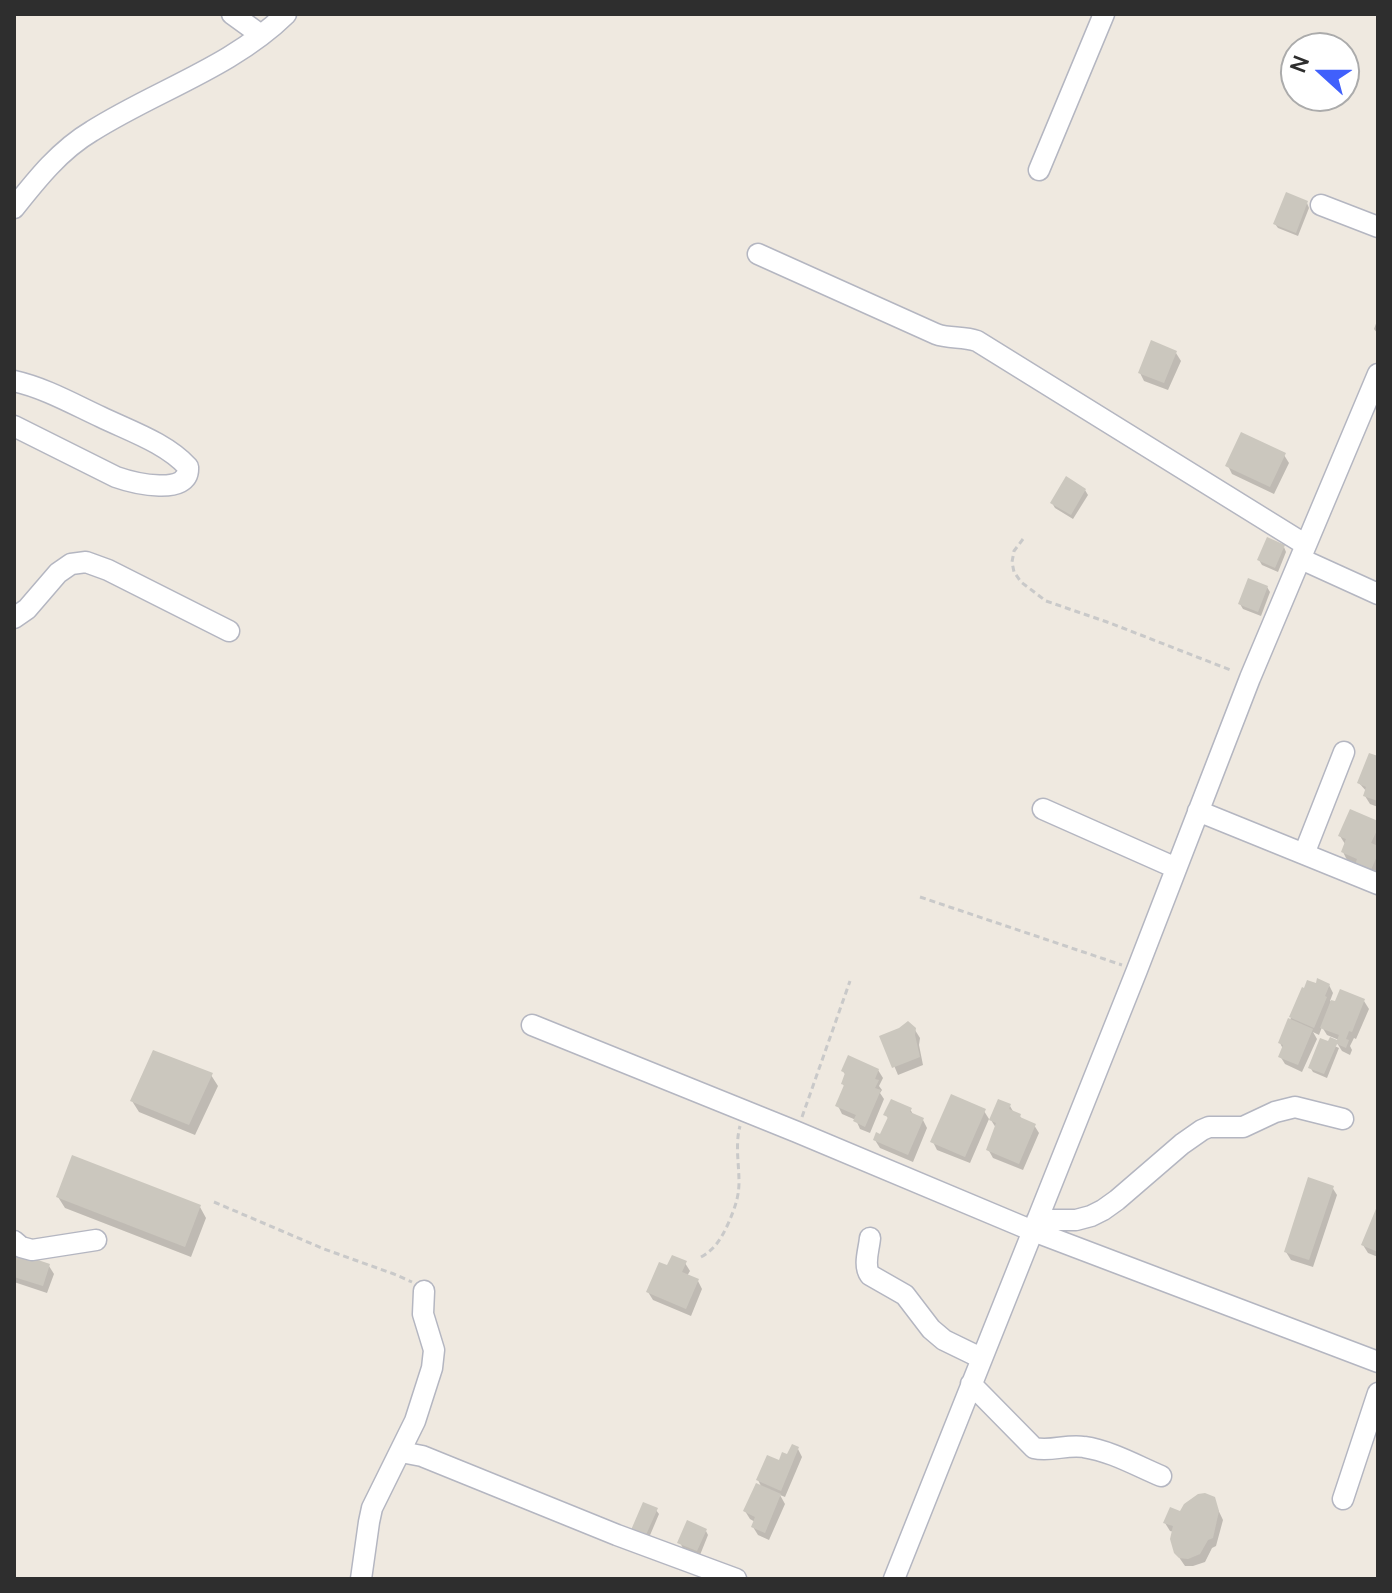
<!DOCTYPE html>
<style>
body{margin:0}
#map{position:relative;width:1392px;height:1593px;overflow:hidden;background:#efe9e0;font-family:Manrope,sans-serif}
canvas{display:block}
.frame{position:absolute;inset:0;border:16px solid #2e2e2e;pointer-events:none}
.north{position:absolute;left:1280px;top:32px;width:80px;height:80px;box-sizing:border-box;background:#fff;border:2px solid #ababab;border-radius:50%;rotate:291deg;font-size:22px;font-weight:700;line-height:32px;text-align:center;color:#2e2e2e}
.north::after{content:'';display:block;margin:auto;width:28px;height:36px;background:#4060fc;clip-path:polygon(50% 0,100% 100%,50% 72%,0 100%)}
</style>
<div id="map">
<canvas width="1392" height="1593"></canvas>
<div class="frame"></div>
<div class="north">N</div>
</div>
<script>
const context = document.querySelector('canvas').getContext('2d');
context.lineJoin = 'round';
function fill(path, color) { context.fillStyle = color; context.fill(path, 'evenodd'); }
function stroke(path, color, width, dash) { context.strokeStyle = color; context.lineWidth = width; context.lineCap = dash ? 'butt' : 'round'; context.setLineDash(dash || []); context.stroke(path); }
fill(new Path2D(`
 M1307,203L1309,208L1298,236L1278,228L1275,224Z
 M1378,318V334L1374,329Z
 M1176,353L1181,361L1168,390L1144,381L1140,373Z
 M1284,455L1289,463L1274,494L1232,474L1228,466Z
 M1085,490L1088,495L1073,519L1055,508L1052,503Z
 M1284,547L1286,552L1278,572L1262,565L1259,560Z
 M1267,587L1270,592L1261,616L1243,609L1240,604Z
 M1378,759V807L1370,804L1365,796L1367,792L1359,783Z
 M1378,823V871L1375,879L1356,864L1347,860L1343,852L1345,844L1340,836Z
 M1329,985L1333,993L1330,1001L1336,1004L1364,1001L1369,1009L1356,1039L1354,1038L1350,1046L1352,1050L1350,1055L1342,1051L1337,1043L1339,1040L1327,1035L1322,1027L1319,1035L1313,1032L1317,1039L1302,1072L1285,1064L1280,1056L1283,1049L1280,1043L1303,990Z
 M915,1030L920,1038L919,1045L923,1065L898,1075L882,1037Z
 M1321,1040L1339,1048L1327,1078L1313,1072L1310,1067Z
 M878,1070L883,1078L879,1086L882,1090L880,1093L884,1099L870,1133L860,1129L856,1120L842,1114L838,1106L845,1088L843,1084L846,1076L843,1071Z
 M211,1075L218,1086L195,1135L139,1112L132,1101Z
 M1010,1106L1014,1113L1020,1116L1022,1120L1034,1125L1039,1133L1023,1170L993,1158L988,1149L996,1128L991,1120Z
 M910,1109L914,1116L923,1120L927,1128L913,1162L880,1148L875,1140L881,1137L889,1120L886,1115Z
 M984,1111L989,1119L970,1163L937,1150L933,1142Z
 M1332,1187L1337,1195L1313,1267L1291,1260L1286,1252Z
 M58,1197L200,1207L206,1218L191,1257L65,1208Z
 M1378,1210V1257L1368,1253L1363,1245Z
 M14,1254L49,1266L54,1274L47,1293L14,1282Z
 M685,1263L690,1271L687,1276L698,1281L702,1289L691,1316L653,1300L648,1292L668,1268Z
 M798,1449L802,1457L785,1497L780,1495L785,1504L769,1540L758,1535L753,1527L755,1522L750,1519L745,1511L762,1488L758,1480Z
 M1213,1499L1223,1520L1216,1546L1212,1548L1205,1562L1193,1566H1185L1176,1553L1174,1532L1170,1531L1165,1523L1181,1513Z
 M656,1510L659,1514L648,1540L636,1535Z
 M706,1531L708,1535L700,1555L683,1548L680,1543Z`), '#0003');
fill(new Path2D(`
 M1286,192L1308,201L1296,233L1273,224Z
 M1151,340L1177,351L1164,383L1138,373Z
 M1241,432L1286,453L1270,487L1225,466Z
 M1066,476L1086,489L1071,515L1050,503Z
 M1267,537L1285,545L1275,568L1257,560Z
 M1248,578L1268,586L1258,612L1238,604Z
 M1369,753L1378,756V801L1363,796L1366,787L1357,783Z
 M1350,809L1378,821V828L1371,843L1378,846V854L1370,872L1355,865L1357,859L1341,852L1346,839L1338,836Z
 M1317,978L1330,984L1325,996L1327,997L1314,1028L1289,1017L1302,987L1304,988L1307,980L1316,983Z
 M1340,989L1365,999L1352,1032L1349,1031L1346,1039L1349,1040L1346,1048L1337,1044L1324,1074L1308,1068L1320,1038L1328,1041L1330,1037L1337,1040L1339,1035L1320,1028L1331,1000L1335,1001Z
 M1288,1018L1313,1029L1298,1065L1278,1057L1283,1045L1278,1043Z
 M908,1021L916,1028L915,1035L920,1057L892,1068L879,1036L899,1028Z
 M153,1050L213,1073L189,1125L130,1101Z
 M848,1055L879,1069L875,1079L879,1080L875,1088L881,1090L865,1127L853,1121L856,1115L835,1106L844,1085L841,1084L845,1073L841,1071Z
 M951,1094L986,1109L965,1157L930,1142Z
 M891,1099L912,1108L910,1112L924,1118L908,1155L873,1140L876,1132L880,1134L888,1117L883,1115Z
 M998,1099L1011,1104L1009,1109L1021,1114L1020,1117L1036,1124L1019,1164L986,1150L996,1123L989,1120Z
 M72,1155L201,1205L185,1247L56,1197Z
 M1308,1177L1334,1186L1309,1260L1284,1252Z
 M1378,1204V1252L1361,1245Z
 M14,1252L50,1264L43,1286L14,1277Z
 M672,1255L687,1261L682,1272L699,1279L686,1309L646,1292L659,1262L667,1265Z
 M792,1444L799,1447L781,1491L756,1480L767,1455L779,1460L782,1452L787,1454Z
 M756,1483L781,1494L765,1533L751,1527L755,1517L743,1511Z
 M1205,1493L1215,1497L1219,1511L1213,1538L1208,1540L1200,1554L1188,1559L1179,1558L1174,1553L1170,1539L1173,1526L1163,1523L1170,1507L1180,1511L1184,1504L1198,1494Z
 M643,1502L658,1508L645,1537L631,1530Z
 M687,1520L707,1529L697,1551L677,1543Z`), '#cbc7be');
const minor = new Path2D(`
 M232,14L261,35
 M1039,170L1104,14
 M1321,205L1378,227
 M14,208C37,179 60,150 92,131C155,91 232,67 286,14
 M758,254L936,334C949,339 963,336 977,341L1306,545
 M14,381C45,388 73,404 101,417C130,431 166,443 188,467C190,497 133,483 116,477L14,426
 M1301,559L1378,594
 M14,618L27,609L58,573L71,564L86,562L108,570L229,631
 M1043,809L1176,868
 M1198,811L1378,884
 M1304,854L1344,752
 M532,1025L797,1132L1033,1231L1378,1362
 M1037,1220H1076L1091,1216L1103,1210L1117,1200L1182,1144L1202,1130L1209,1127H1243L1275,1112L1295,1107L1343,1119
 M870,1238C869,1250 863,1265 870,1275L905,1295L931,1329L944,1340L981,1358
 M14,1241L21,1247L32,1250L96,1240
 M971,1384L1034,1448C1051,1452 1067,1444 1084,1447C1111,1451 1137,1466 1161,1476
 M401,1452L422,1456L617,1535L736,1579
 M1343,1499L1378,1393
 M361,1579L369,1522L372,1508L415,1421L432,1368L434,1350L423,1314L424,1291
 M894,1579L1137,970L1250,678L1378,374`);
stroke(minor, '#b4b6c1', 23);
stroke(new Path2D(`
 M1023,539L1014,551L1012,562L1014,572L1021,582L1046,601L1110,623L1233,671
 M920,897L1122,965
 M802,1117L850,981
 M214,1202L324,1249L394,1274L412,1282
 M701,1257C715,1249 721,1239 728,1224C734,1210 739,1198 739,1182C739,1163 735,1145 740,1126`), '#c9c9c9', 3, [6, 4]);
stroke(minor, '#fff', 20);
</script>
